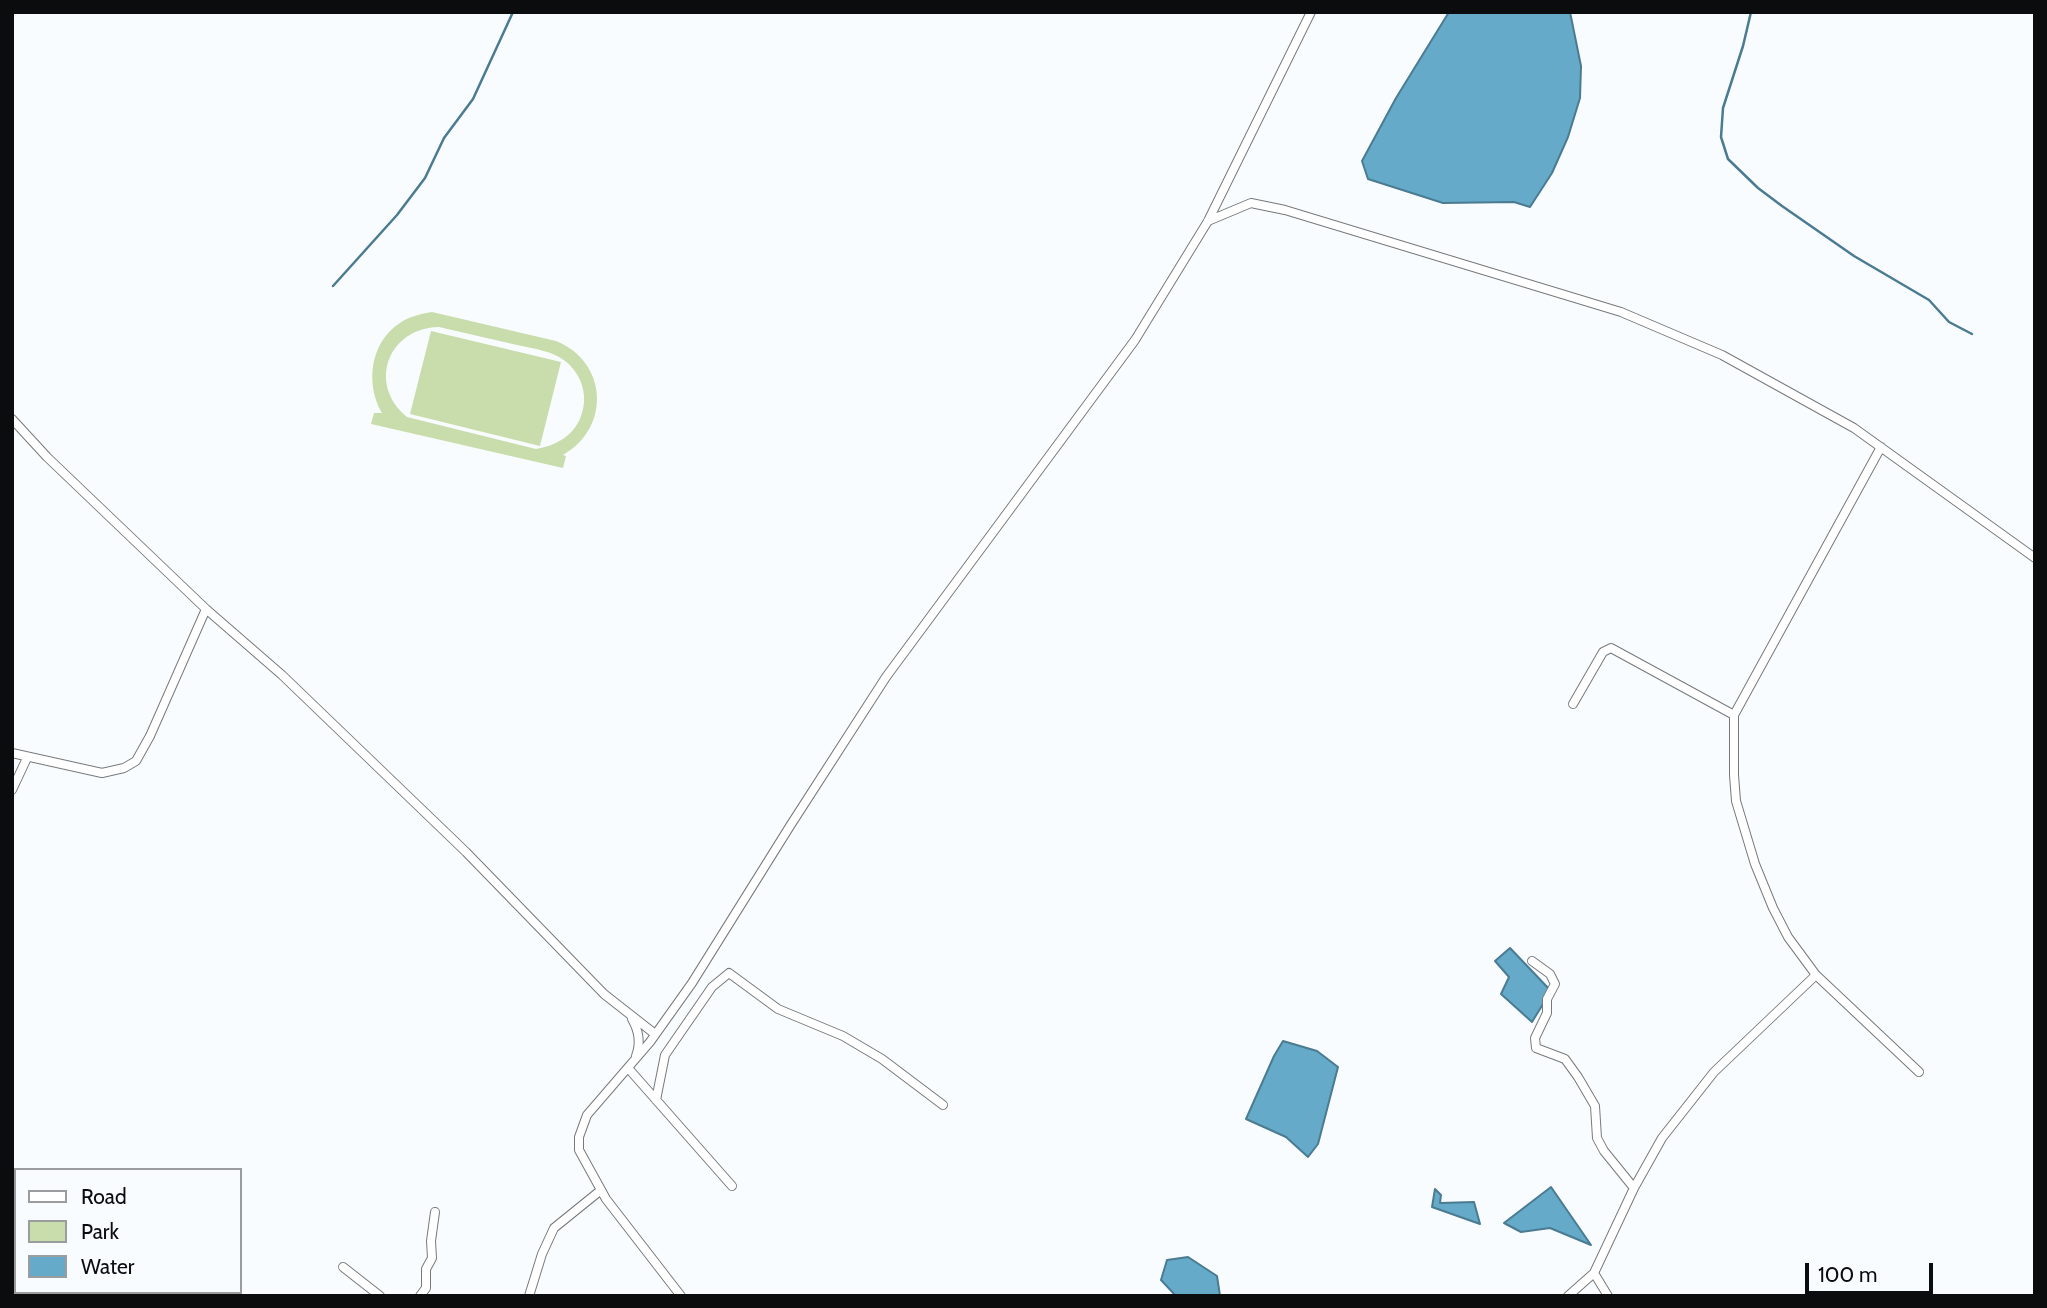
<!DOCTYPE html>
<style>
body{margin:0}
#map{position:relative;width:2047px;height:1308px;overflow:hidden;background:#f9fcff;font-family:Cabin,sans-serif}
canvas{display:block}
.frame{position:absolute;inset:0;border:14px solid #0b0c0d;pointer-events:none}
.legend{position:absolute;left:14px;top:1168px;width:228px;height:126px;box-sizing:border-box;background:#f9fcff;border:2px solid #9a9c9e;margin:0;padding:9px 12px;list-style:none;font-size:21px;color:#0b0c0d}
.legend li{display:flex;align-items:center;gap:14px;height:35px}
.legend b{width:35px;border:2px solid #9a9c9e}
.scale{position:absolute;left:1805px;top:1263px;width:128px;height:32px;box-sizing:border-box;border:4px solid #0b0c0d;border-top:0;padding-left:9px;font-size:21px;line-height:24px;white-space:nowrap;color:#0b0c0d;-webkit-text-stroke:5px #f9fcff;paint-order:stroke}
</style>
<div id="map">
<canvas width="2047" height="1308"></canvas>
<div class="frame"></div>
<ul class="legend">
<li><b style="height:9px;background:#fff"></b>Road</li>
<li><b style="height:19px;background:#c9dcab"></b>Park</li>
<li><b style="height:19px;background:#65aac9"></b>Water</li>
</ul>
<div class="scale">100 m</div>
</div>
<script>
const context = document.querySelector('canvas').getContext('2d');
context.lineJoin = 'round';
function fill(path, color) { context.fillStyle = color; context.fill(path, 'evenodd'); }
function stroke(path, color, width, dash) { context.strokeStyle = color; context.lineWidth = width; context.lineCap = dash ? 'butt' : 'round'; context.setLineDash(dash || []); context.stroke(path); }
fill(new Path2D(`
 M432,312L556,341C608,362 611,428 563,455L566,456L563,468L371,424L374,413H382C365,384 370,342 400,323C410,316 421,314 432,312ZM439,327C465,333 491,339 517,345C531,348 546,350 559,357C579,368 590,393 581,416C574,436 555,446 536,449L407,417C367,384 388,328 439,327Z
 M431,331L561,362L540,446L410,414Z`), '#c9dcab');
const water = new Path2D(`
 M1449,12H1570L1581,66L1580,98L1568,137L1552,173L1530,207L1514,202L1443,203L1368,179L1362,161L1396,98Z
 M1510,948L1551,991L1532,1022L1501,994L1509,977L1495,961Z
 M1283,1041L1317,1051L1338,1067L1318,1144L1308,1157L1286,1137L1246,1119L1274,1056Z
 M1551,1187L1591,1245L1550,1228L1521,1232L1504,1223Z
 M1435,1189L1441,1195L1440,1203L1474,1202L1480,1224L1432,1207Z
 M1188,1257L1217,1276L1220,1296H1176L1161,1280L1167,1260Z`);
fill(water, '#65aac9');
stroke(water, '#4a7b91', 2);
stroke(new Path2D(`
 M1751,12L1743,46L1723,108L1721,137L1728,159L1758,188L1782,206L1854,256L1929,300L1949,322L1972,334
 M333,286L397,215L425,178L444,138L473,99L513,12`), '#4a7b91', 2.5);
const street = new Path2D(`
 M1208,221L1251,203L1285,210L1621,312L1722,355L1854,428L2035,558
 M12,419L47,457L206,609L282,675L466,852L604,994L655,1034
 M1881,447L1734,715V775L1736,801L1755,864L1773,908L1788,937L1816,975L1919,1072
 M1573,704L1603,652L1611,648L1734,715
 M12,753L102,773L124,768L136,761L150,736L206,609
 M12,790L27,758
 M1532,961L1550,974L1555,984L1547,999V1013L1535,1038L1536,1048L1565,1059L1578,1077L1595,1106L1597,1138L1604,1151L1634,1188
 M632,1019C639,1031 641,1043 636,1056
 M628,1068L732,1186
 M656,1100L665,1055L712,987L729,973L778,1009L843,1036L882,1059L943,1105
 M343,1267L380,1296
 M1594,1273L1608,1296
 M420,1296L426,1288V1269L432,1258L431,1241L435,1212
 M529,1296L542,1254L554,1228L601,1190
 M681,1296L606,1199L579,1150V1137L587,1115L650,1042L692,983L790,826L886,677L1135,340L1208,221L1311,12
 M1568,1296L1594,1273L1634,1188L1662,1138L1714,1072L1816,975`);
stroke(street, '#777a7c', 10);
stroke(street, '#fff', 8);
</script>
